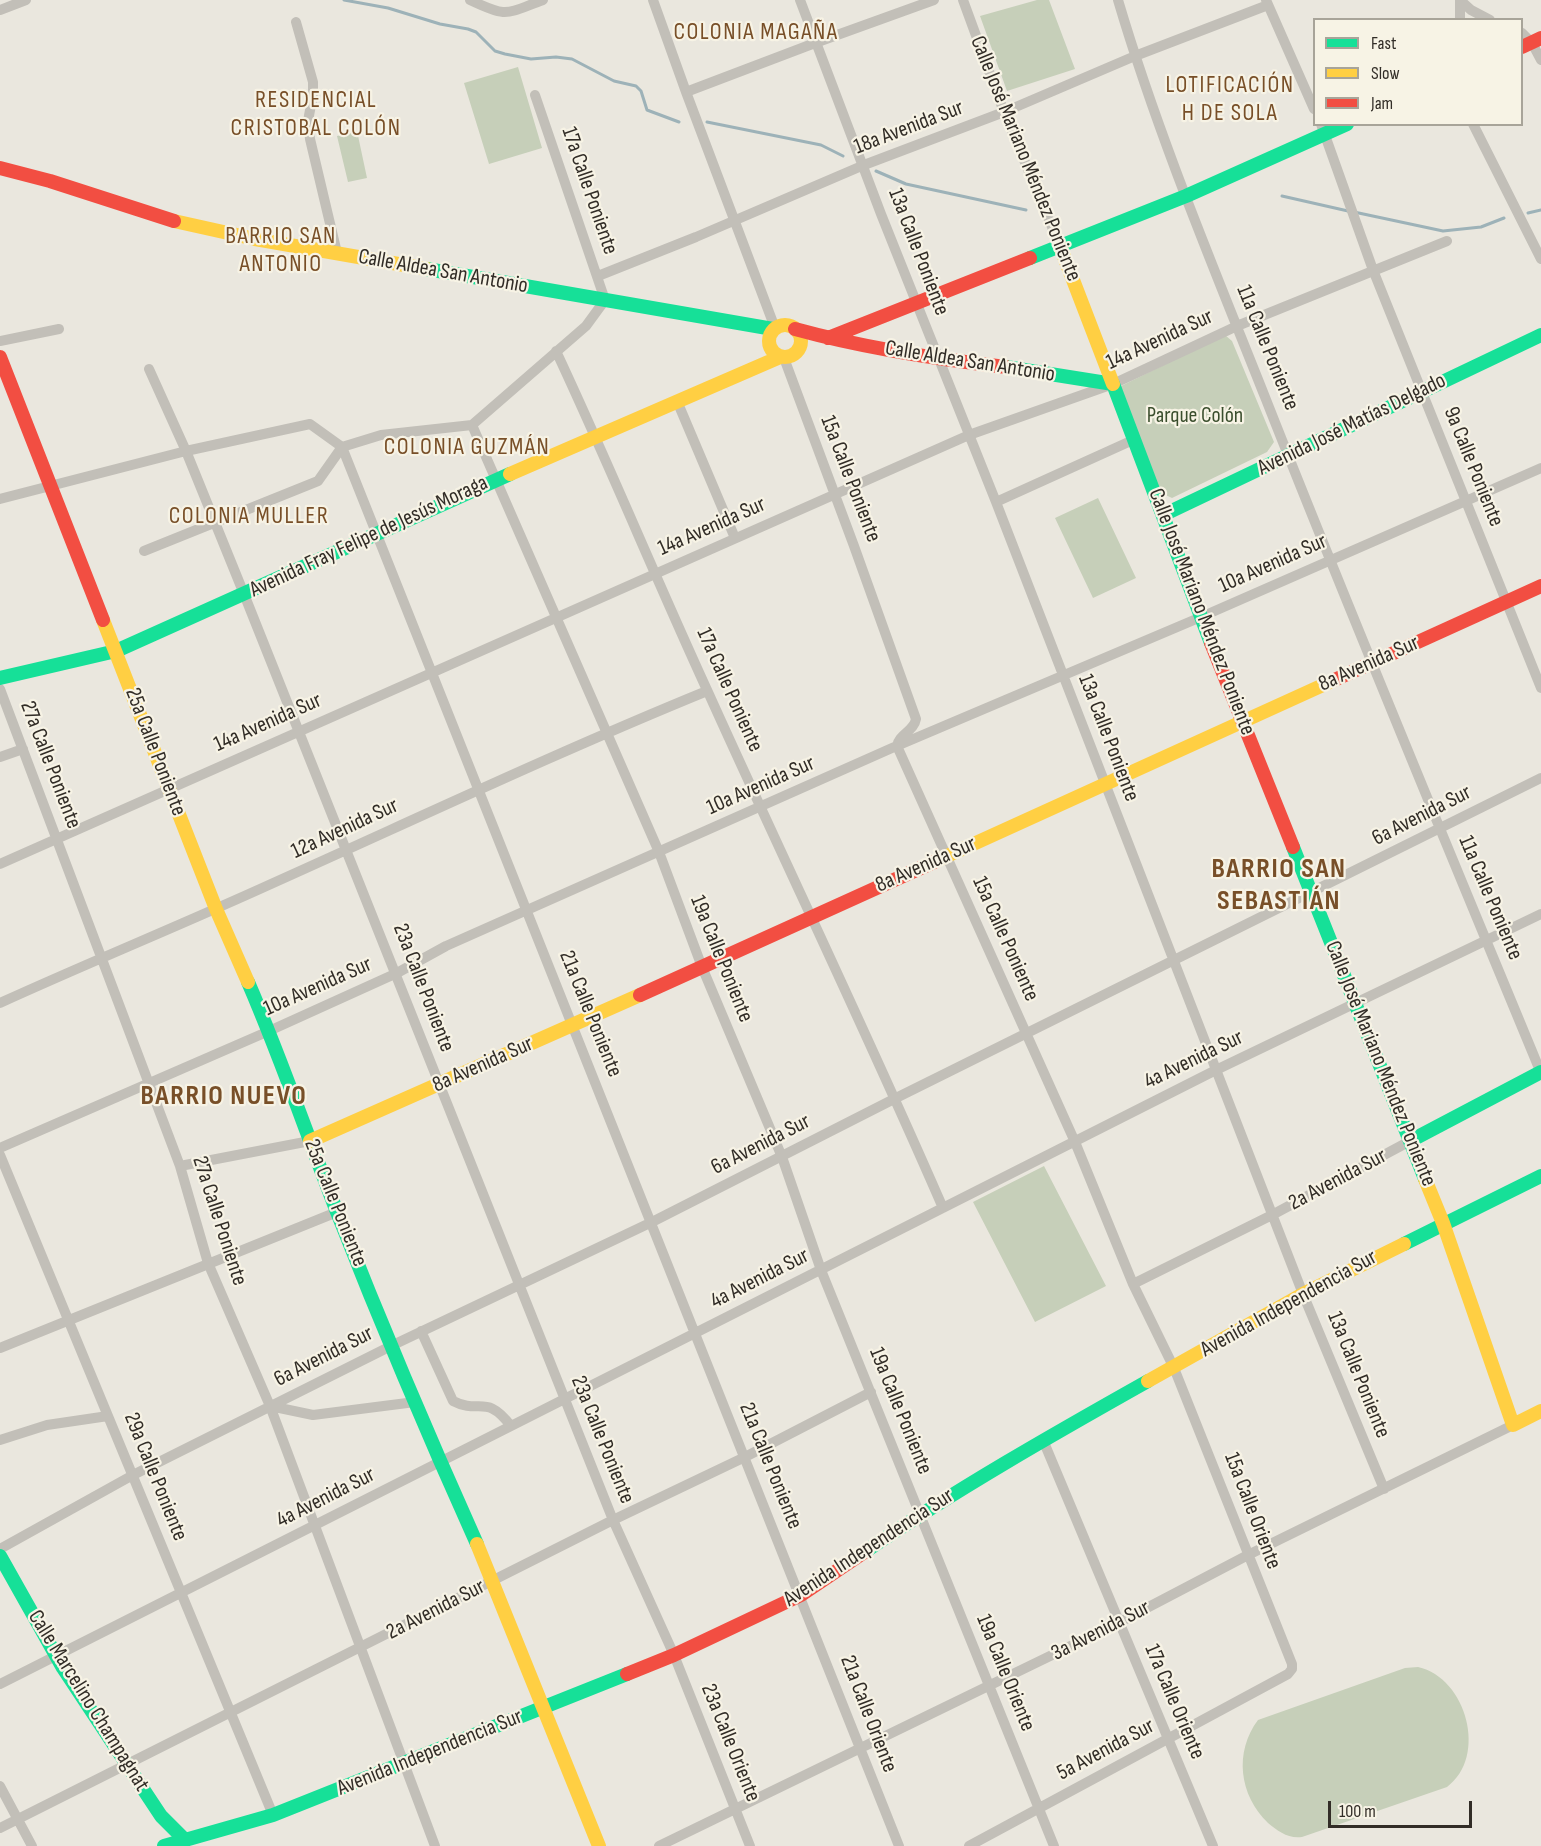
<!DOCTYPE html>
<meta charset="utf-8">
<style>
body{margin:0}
#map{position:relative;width:1541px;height:1846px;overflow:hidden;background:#eae7de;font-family:"Sofia Sans Condensed",sans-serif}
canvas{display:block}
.legend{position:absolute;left:1313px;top:18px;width:210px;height:108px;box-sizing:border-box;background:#f7f3e5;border:2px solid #a8a499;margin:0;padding:8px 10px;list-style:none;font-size:18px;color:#322d27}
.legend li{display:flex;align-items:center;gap:12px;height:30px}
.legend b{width:30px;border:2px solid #a8a499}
.scale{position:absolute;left:1328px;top:1801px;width:144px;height:27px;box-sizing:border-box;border:3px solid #322d27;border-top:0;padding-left:8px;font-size:18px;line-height:21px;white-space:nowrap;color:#322d27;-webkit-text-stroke:4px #f7f3e5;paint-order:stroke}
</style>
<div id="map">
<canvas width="1541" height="1846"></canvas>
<ul class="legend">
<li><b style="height:8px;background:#16e098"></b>Fast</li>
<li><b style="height:8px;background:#ffcf43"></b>Slow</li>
<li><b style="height:8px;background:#f24e42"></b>Jam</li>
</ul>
<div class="scale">100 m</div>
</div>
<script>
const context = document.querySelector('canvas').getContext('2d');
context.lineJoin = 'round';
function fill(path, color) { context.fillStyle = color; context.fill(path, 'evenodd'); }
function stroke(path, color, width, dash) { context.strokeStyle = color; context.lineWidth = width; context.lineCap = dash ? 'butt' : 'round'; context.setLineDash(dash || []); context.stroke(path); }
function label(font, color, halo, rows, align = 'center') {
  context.font = font + ' "Sofia Sans Condensed",sans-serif'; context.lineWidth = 4.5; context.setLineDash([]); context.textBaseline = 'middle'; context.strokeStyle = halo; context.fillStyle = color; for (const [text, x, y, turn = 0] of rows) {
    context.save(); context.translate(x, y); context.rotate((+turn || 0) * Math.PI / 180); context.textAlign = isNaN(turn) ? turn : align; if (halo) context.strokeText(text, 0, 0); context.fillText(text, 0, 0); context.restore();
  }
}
fill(new Path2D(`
 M1037,0H1049L1075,69L1007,91L980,16Z
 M518,67L542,148L489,164L464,83Z
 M357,131L367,178L348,182L337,136Z
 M1225,335L1232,341L1274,442L1267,452L1172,498L1157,491L1117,388Z
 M1098,498L1136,578L1093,598L1055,518Z
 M1044,1166L1106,1286L1035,1322L973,1202Z
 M1418,1667C1467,1678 1488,1757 1447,1787L1302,1837C1288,1839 1278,1831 1268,1823C1239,1795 1234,1752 1258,1720L1405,1668Z`), '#c6cfb9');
stroke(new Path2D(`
 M344,0L388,8L440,24L468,29L476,32L495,51L505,54L531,59L556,57L572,59L614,81L636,86L641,91L647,110L679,122
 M707,122L821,145L843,156
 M876,171L906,184L1026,210
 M1282,196L1348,211
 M1354,212L1443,231L1481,227L1504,218
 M1528,213L1541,210`), '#9db2b8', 3);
stroke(new Path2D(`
 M470,0C508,18 505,14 543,0
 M653,0L686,92L775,328
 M800,0L881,214L996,502L1303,1294L1384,1489
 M963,0L1004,112L1060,246
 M1118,0C1158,135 1213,266 1265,397C1354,623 1448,848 1541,1073
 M1266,0L1314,109
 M1460,0L1471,10L1490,20
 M1460,0V20
 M0,10L26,0
 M296,22L313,82V94L308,121L310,139L337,253
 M1522,33L1532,43L1541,60
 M686,92L815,43L934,0
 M1321,124L1373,270L1541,688
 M1473,124L1541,259
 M598,276L696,237L864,165L1004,112L1135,56L1268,5
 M0,341L59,329
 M556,351C609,464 656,579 708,692C786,865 868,1035 943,1208
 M784,358L854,546L916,719C914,731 899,734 897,746L1075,1142L1133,1284L1174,1368L1292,1664V1669L1288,1674L969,1846
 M149,369L186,451L244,594L613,1520L674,1655L750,1846
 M677,401L735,538
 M472,425L659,852L702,967L782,1157L821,1270L1054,1846
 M342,447L899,1846
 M342,447L381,435L472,425L586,326L605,300L535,95
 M0,499L186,451L310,424L342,447
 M996,502L1133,440
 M144,551L318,481L342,447
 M0,689L180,1166L208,1263L270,1406L435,1846
 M0,757L23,749
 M0,864L969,435L1113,384L1237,326L1447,241
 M0,1003C90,962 181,925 271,884C416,819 560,751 707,691
 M0,1148L269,1031L397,973L446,946L892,748L1201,617L1541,468
 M0,1155L273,1815
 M180,1166L310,1141
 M1133,1284L1272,1215L1410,1141
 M421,1331L453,1401C480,1415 486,1393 511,1426
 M0,1348L337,1212
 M270,1406L313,1415L415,1402
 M0,1440L47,1425L108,1416
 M1043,1440L1213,1846
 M0,1549L133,1475L393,1345L652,1222L896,1098L1541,778
 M0,1684L1216,1070L1541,914
 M0,1786L32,1846
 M0,1828L613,1520L745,1457L871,1392
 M659,1846L1120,1622L1248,1555L1513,1425`), '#c2bfb8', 10);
stroke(new Path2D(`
 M1030,258L1186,196L1347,124
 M427,269L773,329
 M1006,367L1113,384L1211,643
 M1163,515L1541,335
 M0,678L116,651L510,474
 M1293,847L1425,1179
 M248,982C281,1058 307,1135 337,1212C381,1324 428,1435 477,1544
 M1410,1141L1541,1072
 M1404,1244L1541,1176
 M866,1551C957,1489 1052,1435 1148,1381
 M0,1556L63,1668L161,1816L184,1839
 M164,1846L273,1815L627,1674`), '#16e098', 14);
stroke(new Path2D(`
 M174,221L255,239L427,269
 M1060,246L1113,384
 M769 341a16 16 0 1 1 32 0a16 16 0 1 1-32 0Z
 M510,474L780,357
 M103,620L216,909L248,982
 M936,861L1332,681
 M310,1141L640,995
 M1425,1179L1443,1223L1513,1425L1541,1411
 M1148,1381L1303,1294L1404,1244
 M477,1544L599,1846`), '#ffcf43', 14);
stroke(new Path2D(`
 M1522,47L1541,38
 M0,168L50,181L174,221
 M795,329C864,348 935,359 1006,367
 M828,338L1030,258
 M0,357L103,620
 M1211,643L1293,847
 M1332,681L1541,586
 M640,995L936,861
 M627,1674L674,1655L801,1595L866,1551`), '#f24e42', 14);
label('22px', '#322d27', '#f7f3e5', [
 ["18a Avenida Sur",909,128,-21],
 ["Calle José Mariano Méndez Poniente",1025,159,68],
 ["17a Calle Poniente",589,191,71],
 ["13a Calle Poniente",918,252,69],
 ["Calle Aldea San Antonio",443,272,10],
 ["14a Avenida Sur",1160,340,-25],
 ["11a Calle Poniente",1267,348,68],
 ["Calle Aldea San Antonio",970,362,9],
 ["Avenida José Matías Delgado",1352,425,-26],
 ["9a Calle Poniente",1473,467,68],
 ["15a Calle Poniente",850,479,69],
 ["14a Avenida Sur",712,527,-24],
 ["Avenida Fray Felipe de Jesús Moraga",369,537,-25],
 ["10a Avenida Sur",1273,564,-24],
 ["Calle José Mariano Méndez Poniente",1201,612,69],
 ["8a Avenida Sur",1369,664,-24],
 ["17a Calle Poniente",729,690,66],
 ["14a Avenida Sur",268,723,-24],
 ["13a Calle Poniente",1108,738,69],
 ["25a Calle Poniente",155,752,69],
 ["27a Calle Poniente",50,765,69],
 ["10a Avenida Sur",761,786,-24],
 ["6a Avenida Sur",1422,816,-27],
 ["12a Avenida Sur",345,829,-25],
 ["8a Avenida Sur",926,865,-24],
 ["11a Calle Poniente",1490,898,67],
 ["15a Calle Poniente",1005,939,66],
 ["19a Calle Poniente",721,959,68],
 ["10a Avenida Sur",318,987,-24],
 ["23a Calle Poniente",423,988,69],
 ["21a Calle Poniente",590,1014,68],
 ["4a Avenida Sur",1194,1060,-26],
 ["Calle José Mariano Méndez Poniente",1380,1064,68],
 ["8a Avenida Sur",483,1065,-24],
 ["6a Avenida Sur",761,1145,-27],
 ["2a Avenida Sur",1338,1180,-28],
 ["25a Calle Poniente",335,1203,68],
 ["27a Calle Poniente",219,1221,72],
 ["4a Avenida Sur",760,1279,-27],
 ["Avenida Independencia Sur",1289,1304,-29],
 ["6a Avenida Sur",324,1357,-27],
 ["13a Calle Poniente",1358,1375,68],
 ["19a Calle Poniente",900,1411,68],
 ["23a Calle Poniente",602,1440,68],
 ["21a Calle Poniente",770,1466,68],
 ["29a Calle Poniente",155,1477,68],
 ["4a Avenida Sur",326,1498,-27],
 ["15a Calle Oriente",1252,1511,69],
 ["Avenida Independencia Sur",869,1548,-33],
 ["2a Avenida Sur",436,1610,-27],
 ["3a Avenida Sur",1101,1631,-27],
 ["19a Calle Oriente",1005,1673,68],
 ["Calle Marcelino Champagnat",88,1701,58],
 ["17a Calle Oriente",1174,1702,67],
 ["21a Calle Oriente",868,1714,69],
 ["23a Calle Oriente",730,1743,68],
 ["5a Avenida Sur",1106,1750,-28],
 ["Avenida Independencia Sur",430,1753,-22]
]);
label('22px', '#3a4e2d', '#f7f3e5', [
 ["Parque Colón",1195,416]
]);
context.letterSpacing = '1.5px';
label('24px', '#784f28', '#f7f3e5', [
 ["COLONIA MAGAÑA",756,33],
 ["LOTIFICACIÓN",1230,86],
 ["H DE SOLA",1230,114],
 ["RESIDENCIAL",316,101],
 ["CRISTOBAL COLÓN",316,129],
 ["BARRIO SAN",281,237],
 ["ANTONIO",281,265],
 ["COLONIA GUZMÁN",467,448],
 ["COLONIA MULLER",249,517]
]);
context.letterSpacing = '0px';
context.letterSpacing = '1.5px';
label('bold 28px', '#784f28', '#f7f3e5', [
 ["BARRIO SAN",1279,870],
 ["SEBASTIÁN",1279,902],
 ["BARRIO NUEVO",224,1097]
]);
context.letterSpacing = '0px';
</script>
